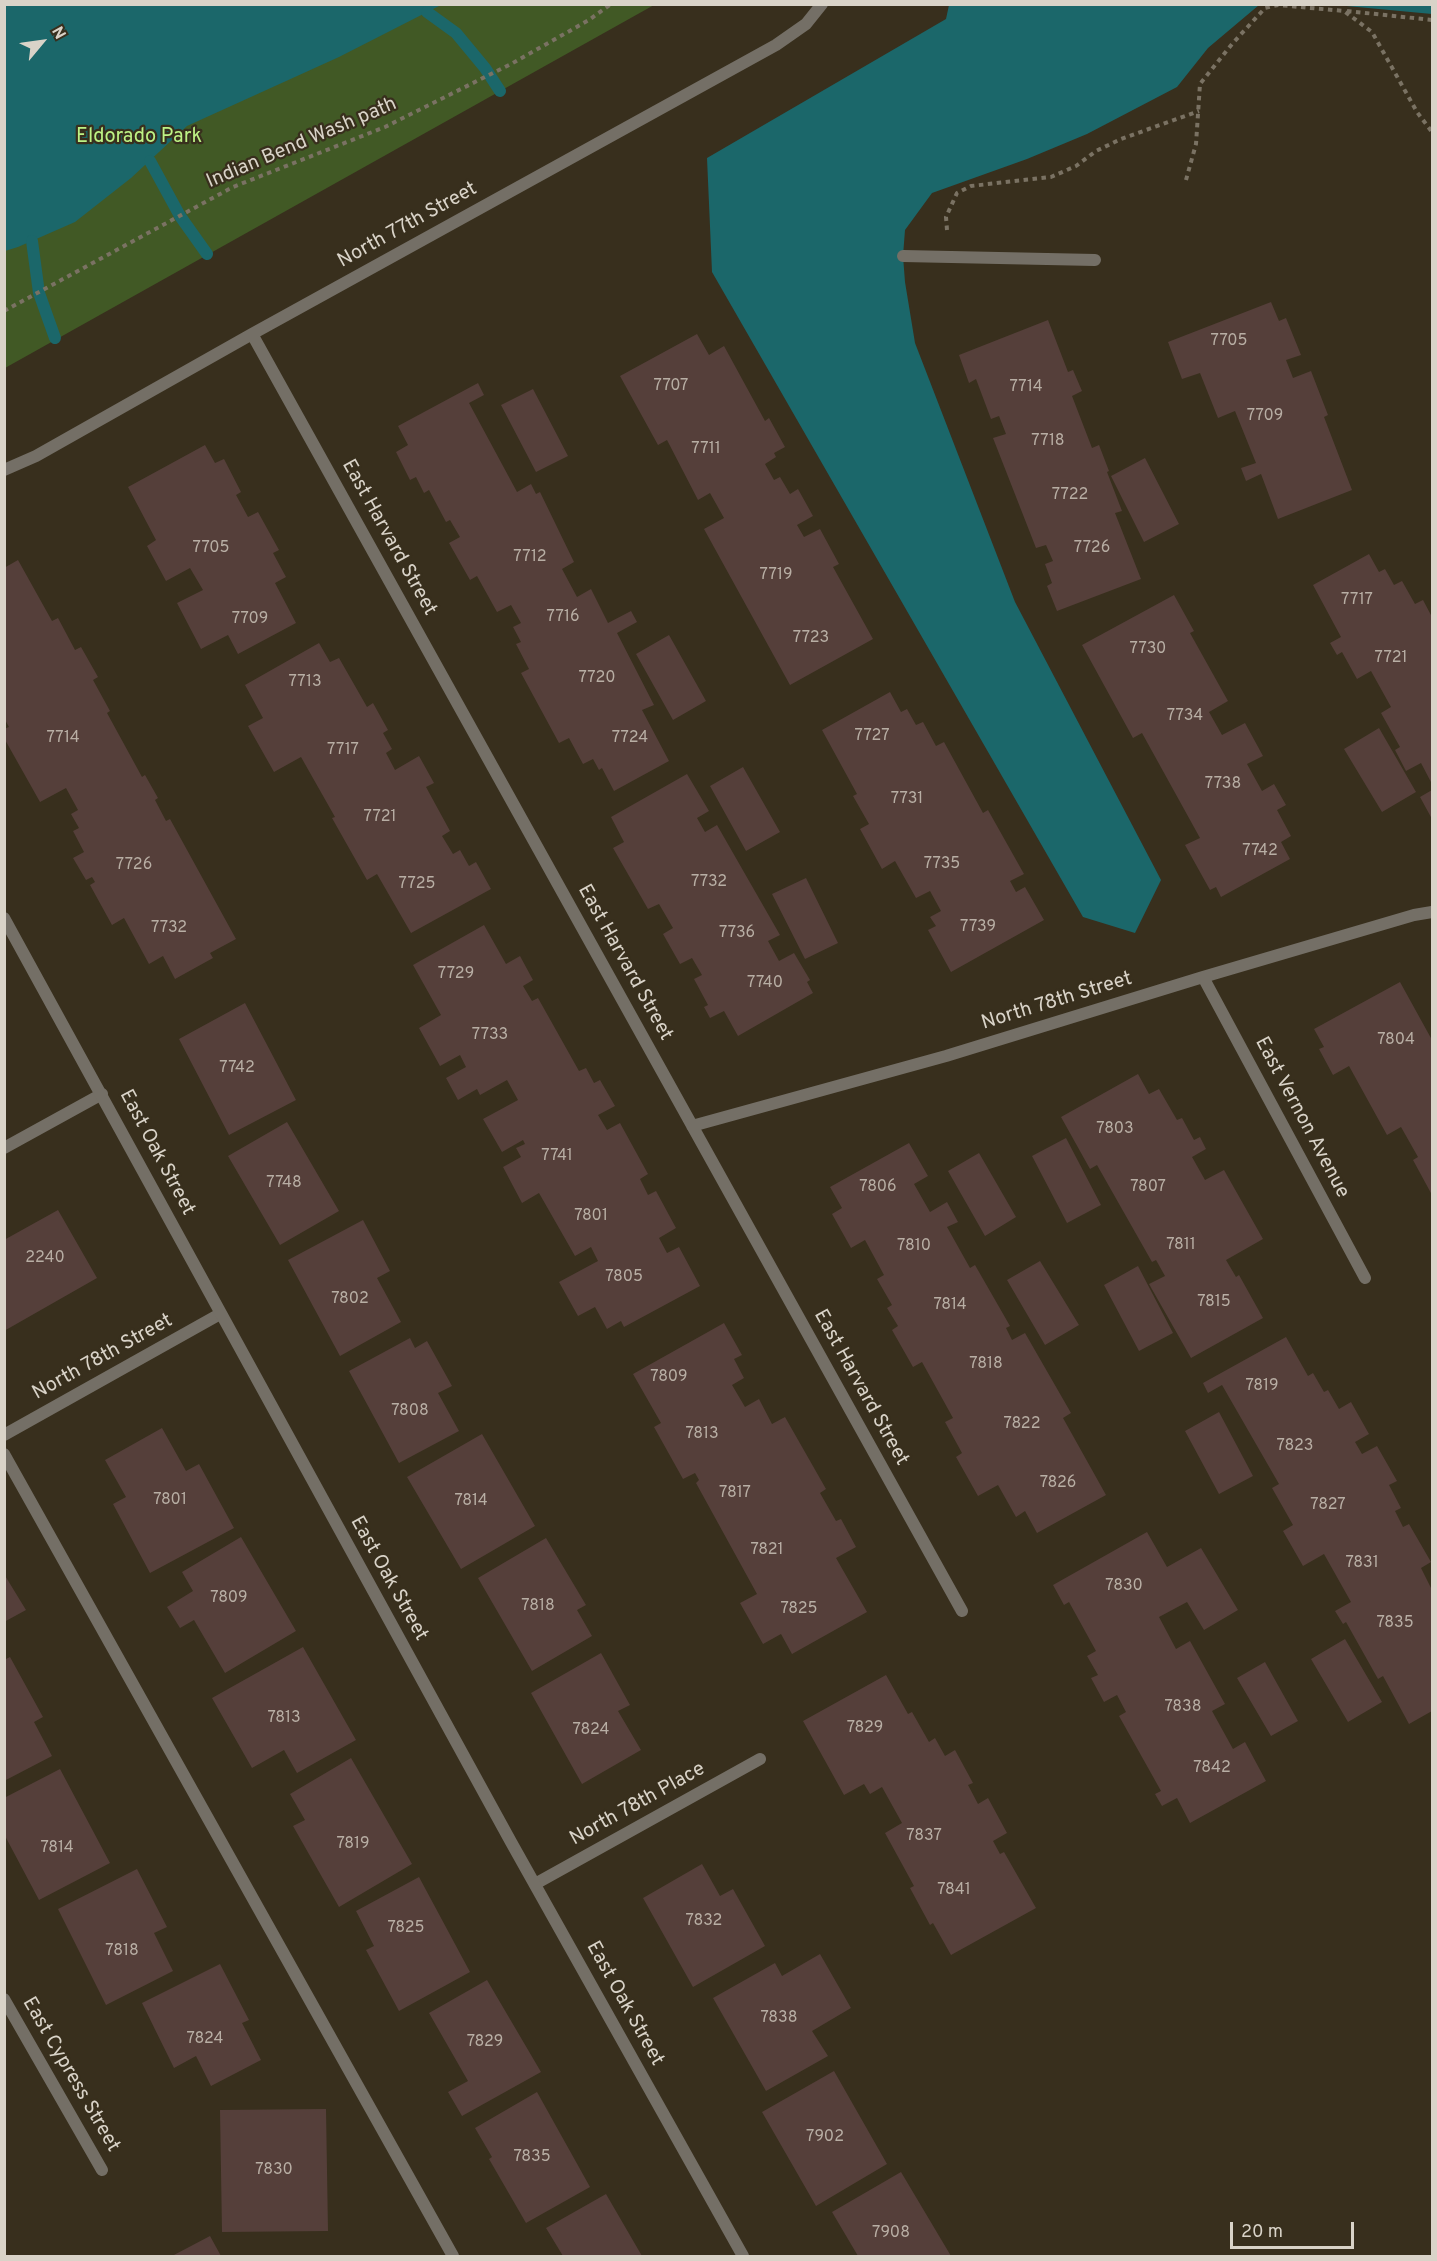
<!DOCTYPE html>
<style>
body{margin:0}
#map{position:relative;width:1437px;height:2261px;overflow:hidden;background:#382f1d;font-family:Overpass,sans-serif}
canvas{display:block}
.frame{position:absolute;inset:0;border:6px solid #d9d3c8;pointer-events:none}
.north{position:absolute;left:12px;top:12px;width:60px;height:60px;-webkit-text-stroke:4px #382f1d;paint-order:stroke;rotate:61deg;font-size:16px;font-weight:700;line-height:24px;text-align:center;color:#d9d3c8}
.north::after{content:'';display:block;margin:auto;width:21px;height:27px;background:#d9d3c8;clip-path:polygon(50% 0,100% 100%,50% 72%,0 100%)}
.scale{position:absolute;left:1230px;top:2222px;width:124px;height:27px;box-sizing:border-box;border:3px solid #d9d3c8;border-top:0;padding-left:8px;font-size:18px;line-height:21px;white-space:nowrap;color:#d9d3c8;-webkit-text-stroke:4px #382f1d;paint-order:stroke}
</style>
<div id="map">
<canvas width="1437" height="2261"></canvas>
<div class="frame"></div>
<div class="north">N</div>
<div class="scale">20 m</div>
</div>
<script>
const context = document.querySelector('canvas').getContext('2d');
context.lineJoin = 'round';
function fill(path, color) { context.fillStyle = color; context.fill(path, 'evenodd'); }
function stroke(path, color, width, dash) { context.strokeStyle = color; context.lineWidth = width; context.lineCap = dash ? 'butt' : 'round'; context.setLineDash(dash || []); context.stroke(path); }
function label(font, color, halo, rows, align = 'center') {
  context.font = font + ' Overpass,sans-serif'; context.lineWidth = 4.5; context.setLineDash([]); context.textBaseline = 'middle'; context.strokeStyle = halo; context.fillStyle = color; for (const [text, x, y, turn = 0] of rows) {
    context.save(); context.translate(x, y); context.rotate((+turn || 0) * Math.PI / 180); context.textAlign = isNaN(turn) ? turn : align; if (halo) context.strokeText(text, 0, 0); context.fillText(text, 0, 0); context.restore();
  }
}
fill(new Path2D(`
 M5,5H654L5,368Z`), '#415925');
fill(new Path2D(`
 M5,4H441V5L339,57L187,126L131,178L75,222L18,247L5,251Z
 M949,5H1259L1208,48L1177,87L1087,134L1027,159L932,193L905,230L903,256L905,282L915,343L1015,602L1161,880L1135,933L1083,917L712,272L707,158L946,19Z
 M1336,5H1432V14Z`), '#1b676a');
stroke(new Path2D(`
 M427,12L456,33L485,68L500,91
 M150,161L180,216L207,254
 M32,241L39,293L55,338`), '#1b676a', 12);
fill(new Path2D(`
 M1271,302L1279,321L1286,318L1301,355L1286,360L1293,378L1311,371L1328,415L1324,417L1352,490L1278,519L1261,474L1246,481L1241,468L1256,463L1235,411L1218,418L1200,373L1182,379L1168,342Z
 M1048,320L1068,372L1073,370L1082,391L1072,396L1092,448L1099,445L1109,471L1107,472L1122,511L1115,513L1141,579L1057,611L1047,586L1052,583L1045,564L1053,561L1046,545L1036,548L993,438L1006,434L999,416L991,419L976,379L969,383L959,355Z
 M697,334L709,355L724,346L765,421L769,418L785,447L774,453L776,457L765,464L774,480L780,477L790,494L798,489L813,516L797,525L804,537L820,529L839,564L833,567L873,639L790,685L704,529L724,518L710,493L698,500L667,440L658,445L620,376Z
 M478,383L484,395L469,403L517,492L531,484L536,494L540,492L574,562L562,569L577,597L591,589L608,623L631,611L637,622L617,633L654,705L642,710L669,761L614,791L602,768L599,770L593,759L583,764L569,738L559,743L521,673L529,669L516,644L521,642L513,627L521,623L511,605L497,612L477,576L470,580L449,543L460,537L450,520L446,522L429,490L424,493L416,477L410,480L396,452L408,445L398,426Z
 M533,389L568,456L536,472L501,405Z
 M205,445L215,463L224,459L241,492L236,495L248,517L258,512L279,550L273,553L286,577L275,583L296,623L238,654L228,635L201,649L177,603L203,590L190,568L166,581L147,546L156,540L128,487Z
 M1145,458L1179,524L1144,542L1111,476Z
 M1369,554L1379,572L1385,569L1394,585L1402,581L1415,604L1423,600L1432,617V784L1421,763L1406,771L1395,750L1400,747L1381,713L1391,707L1371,671L1357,679L1342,652L1337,655L1330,643L1341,637L1313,585Z
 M18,560L52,621L58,618L75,650L81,647L98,677L93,680L110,711L107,713L142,777L145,775L158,798L155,800L166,821L170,819L236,939L210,953L213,958L175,979L163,956L149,964L124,918L112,925L90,885L95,882L92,877L86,880L73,858L84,852L73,831L79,828L71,814L78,810L66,788L40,802L4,738V729L9,727L4,718V568Z
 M1174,595L1194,631L1190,633L1228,701L1209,712L1222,735L1245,723L1263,756L1247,764L1262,791L1274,784L1286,805L1277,810L1291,836L1281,842L1290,859L1221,897L1216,887L1210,890L1185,845L1200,838L1142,733L1133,738L1082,645Z
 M669,635L706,701L673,720L636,654Z
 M319,643L330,662L339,658L367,707L373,703L388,730L383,733L392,749L386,753L395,770L419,756L434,783L426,787L450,831L442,836L453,854L460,850L469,866L476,862L491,889L411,933L377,874L367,880L332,818L335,817L301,757L274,772L248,726L263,718L245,685Z
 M890,692L901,712L907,709L916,725L923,722L936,746L944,742L983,813L988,810L1024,874L1010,881L1016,892L1025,887L1044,920L951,972L928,930L936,926L930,917L941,911L930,891L916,898L895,861L882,869L860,829L869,824L853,796L857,794L822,730Z
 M1379,728L1416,792L1382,812L1344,749Z
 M743,767L780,832L746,851L710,786Z
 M687,774L709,811L697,818L705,832L717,825L780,935L768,941L779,961L794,953L810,980L807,982L813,993L738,1036L724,1011L710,1018L704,1007L708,1005L694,979L702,975L692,958L680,964L663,934L673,928L659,904L648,909L613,848L624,842L611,817Z
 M1432,790V819L1420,797Z
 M806,878L838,943L805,959L772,894Z
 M484,925L506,964L520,956L533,980L523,986L532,1001L538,998L579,1071L586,1068L594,1083L600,1080L615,1106L598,1115L607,1130L620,1123L648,1174L640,1179L648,1195L656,1191L676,1228L659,1238L667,1253L679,1247L700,1286L624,1327L621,1321L607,1329L595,1307L578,1316L559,1282L598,1261L591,1247L575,1256L539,1193L522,1203L503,1167L521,1157L516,1148L525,1144L523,1140L502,1152L483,1119L518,1100L507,1080L480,1095L477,1089L458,1100L446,1078L466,1067L460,1055L440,1066L419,1028L441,1015L413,965Z
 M1400,982L1432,1040V1195L1413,1160L1418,1157L1401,1127L1387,1135L1349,1066L1333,1075L1319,1049L1324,1047L1314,1029Z
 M245,1003L296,1100L229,1135L179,1039Z
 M1138,1074L1149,1094L1159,1089L1177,1120L1182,1118L1194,1140L1200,1137L1206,1149L1192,1157L1205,1180L1224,1170L1263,1239L1226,1260L1236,1277L1239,1275L1263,1318L1191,1358L1149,1284L1165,1276L1156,1260L1152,1262L1097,1165L1090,1169L1061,1117Z
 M287,1122L339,1211L280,1245L228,1156Z
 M1066,1138L1101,1205L1067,1223L1032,1156Z
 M909,1143L928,1176L914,1184L930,1212L947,1202L958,1222L947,1227L970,1268L975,1265L1010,1326L1006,1328L1012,1340L1025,1333L1071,1413L1063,1418L1106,1495L1037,1533L1025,1511L1016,1517L998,1485L978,1496L956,1457L962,1453L945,1422L953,1418L922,1362L913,1367L892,1330L898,1326L887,1308L892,1305L877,1279L884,1275L865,1240L851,1248L832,1214L842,1208L830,1187Z
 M979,1153L1016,1217L985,1236L948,1171Z
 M58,1210L97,1278L4,1331V1240Z
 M363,1220L390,1271L377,1278L401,1322L340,1356L288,1260Z
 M1040,1261L1079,1325L1045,1345L1007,1280Z
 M1138,1266L1173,1333L1139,1351L1104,1285Z
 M724,1323L742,1355L734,1359L744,1378L732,1385L745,1407L759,1399L772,1424L785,1417L826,1489L820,1493L836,1521L841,1519L856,1547L836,1558L867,1612L792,1654L781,1634L763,1644L740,1603L757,1594L696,1483L699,1480L695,1473L683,1479L654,1427L661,1423L633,1374Z
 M1286,1337L1308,1376L1313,1373L1324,1392L1328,1390L1339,1409L1351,1402L1369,1434L1355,1442L1362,1454L1377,1446L1397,1481L1389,1485L1401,1508L1395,1511L1403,1527L1409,1524L1431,1562L1421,1568L1432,1590V1711L1409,1724L1383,1676L1378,1679L1346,1622L1343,1624L1335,1611L1351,1602L1324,1554L1303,1566L1283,1531L1293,1525L1272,1488L1279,1484L1222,1385L1208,1393L1203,1383Z
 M410,1338L415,1348L427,1341L452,1386L438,1393L459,1431L399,1463L349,1371Z
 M1219,1412L1253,1476L1219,1494L1185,1431Z
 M162,1428L186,1471L199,1464L234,1528L150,1573L113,1504L126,1497L105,1460Z
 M482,1434L535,1526L461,1569L407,1477Z
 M1147,1532L1167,1567L1201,1548L1238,1610L1204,1630L1187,1602L1159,1617L1176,1649L1190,1641L1225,1704L1212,1711L1233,1749L1245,1742L1266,1781L1190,1823L1177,1798L1162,1806L1155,1794L1161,1791L1119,1716L1126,1712L1117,1695L1104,1702L1091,1678L1098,1675L1087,1656L1096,1651L1069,1602L1064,1605L1053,1585Z
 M241,1537L296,1631L225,1673L194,1620L180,1628L167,1607L193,1591L182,1572Z
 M546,1538L586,1605L577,1610L592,1636L532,1671L478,1578Z
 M4,1574L26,1610L4,1622Z
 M1345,1639L1382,1702L1348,1722L1311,1659Z
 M303,1647L356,1740L297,1773L284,1750L252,1768L212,1698Z
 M601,1653L630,1705L618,1711L641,1750L582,1784L531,1693Z
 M10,1657L43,1717L34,1722L52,1756L4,1781V1660Z
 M1265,1662L1298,1721L1271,1736L1237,1678Z
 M886,1675L908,1714L912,1712L929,1742L935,1738L945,1756L955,1750L973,1783L968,1785L978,1804L988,1798L1007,1833L993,1841L1000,1854L1004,1852L1036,1908L951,1955L933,1923L930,1925L910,1888L914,1886L885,1833L902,1823L882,1787L870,1794L864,1784L844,1795L803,1721Z
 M351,1758L412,1864L339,1907L293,1826L305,1820L290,1794Z
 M60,1769L110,1863L39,1900L4,1834V1798Z
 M702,1864L720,1896L733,1889L765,1946L693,1987L643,1898Z
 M137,1869L167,1927L154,1933L173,1971L106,2005L58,1909Z
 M419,1877L470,1972L399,2011L366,1950L374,1946L356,1911Z
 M820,1954L851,2008L812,2031L828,2056L766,2091L713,1998L775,1963L782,1976Z
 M220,1964L249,2020L242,2023L261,2060L211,2086L196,2056L174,2068L142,2003Z
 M487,1980L541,2072L462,2116L448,2092L468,2081L429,2013Z
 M834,2071L887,2164L816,2206L762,2112Z
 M537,2092L590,2187L526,2223L489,2159L492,2157L475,2128Z
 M326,2109L328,2231L222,2232L220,2110Z
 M901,2172L951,2256H858L832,2212Z
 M606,2194L642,2256H563L546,2228Z
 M210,2236L221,2256H172Z`), '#553f3a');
stroke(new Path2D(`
 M1347,11L1432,20
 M1186,180L1196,144L1200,84L1232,44L1265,8L1278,5L1344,11L1372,32L1417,112L1432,132
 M947,230L946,217L957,193L971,186L1051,177L1076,166L1096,151L1121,139L1199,111
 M4,311L233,187L385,127L511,64L589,20L611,4`), '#7a7263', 4, [4.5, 4.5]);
stroke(new Path2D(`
 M903,256L1095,260
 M4,1148L102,1094
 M4,1454L453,2256`), '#746f66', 12);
stroke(new Path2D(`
 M252,334L962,1611
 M4,470L36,456L252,334L776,45L806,24L822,4
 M1203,977L1365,1278
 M692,1126L946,1056L1203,977L1414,915L1432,912
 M4,1435L220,1314
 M535,1884L760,1759
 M4,1999L102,2170`), '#746f66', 12);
stroke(new Path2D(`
 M4,918L511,1842L743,2256`), '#746f66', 12);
label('16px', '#b8aea4', null, [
 ["7705",1229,342],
 ["7707",671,387],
 ["7714",1026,388],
 ["7709",1265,417],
 ["7718",1048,442],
 ["7711",706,450],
 ["7722",1070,496],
 ["7705",211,549],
 ["7726",1092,549],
 ["7712",530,558],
 ["7719",776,576],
 ["7717",1357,601],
 ["7716",563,618],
 ["7709",250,620],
 ["7723",811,639],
 ["7730",1148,650],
 ["7721",1391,659],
 ["7720",597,679],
 ["7713",305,683],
 ["7734",1185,717],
 ["7727",872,737],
 ["7714",63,739],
 ["7724",630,739],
 ["7717",343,751],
 ["7738",1223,785],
 ["7731",907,800],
 ["7721",380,818],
 ["7742",1260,852],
 ["7735",942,865],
 ["7726",134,866],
 ["7732",709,883],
 ["7725",417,885],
 ["7739",978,928],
 ["7732",169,929],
 ["7736",737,934],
 ["7729",456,975],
 ["7740",765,984],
 ["7733",490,1036],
 ["7804",1396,1041],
 ["7742",237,1069],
 ["7803",1115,1130],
 ["7741",557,1157],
 ["7748",284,1184],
 ["7806",878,1188],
 ["7807",1148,1188],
 ["7801",591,1217],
 ["7811",1181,1246],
 ["7810",914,1247],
 ["2240",45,1259],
 ["7805",624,1278],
 ["7802",350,1300],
 ["7815",1214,1303],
 ["7814",950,1306],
 ["7818",986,1365],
 ["7809",669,1378],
 ["7819",1262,1387],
 ["7808",410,1412],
 ["7822",1022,1425],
 ["7813",702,1435],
 ["7823",1295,1447],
 ["7826",1058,1484],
 ["7817",735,1494],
 ["7801",170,1501],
 ["7814",471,1502],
 ["7827",1328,1506],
 ["7821",767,1551],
 ["7831",1362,1564],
 ["7830",1124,1587],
 ["7809",229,1599],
 ["7818",538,1607],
 ["7825",799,1610],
 ["7835",1395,1624],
 ["7838",1183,1708],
 ["7813",284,1719],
 ["7829",865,1729],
 ["7824",591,1731],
 ["7842",1212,1769],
 ["7837",924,1837],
 ["7819",353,1845],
 ["7814",57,1849],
 ["7841",954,1891],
 ["7832",704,1922],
 ["7825",406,1929],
 ["7818",122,1952],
 ["7838",779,2019],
 ["7824",205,2040],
 ["7829",485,2043],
 ["7902",825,2138],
 ["7835",532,2158],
 ["7830",274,2171],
 ["7908",891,2234]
]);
label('20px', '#bdf285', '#382f1d', [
 ["Eldorado Park",139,138]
]);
label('20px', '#d9d3c8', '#382f1d', [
 ["Indian Bend Wash path",302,144,-23],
 ["North 77th Street",408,226,-29],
 ["East Harvard Street",388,538,61],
 ["East Harvard Street",624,963,61],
 ["North 78th Street",1057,1002,-17],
 ["East Vernon Avenue",1301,1118,62],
 ["East Oak Street",156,1153,62],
 ["North 78th Street",103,1358,-29],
 ["East Harvard Street",860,1388,61],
 ["East Oak Street",388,1579,61],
 ["North 78th Place",638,1805,-29],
 ["East Oak Street",624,2004,61],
 ["East Cypress Street",70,2075,60]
]);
</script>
